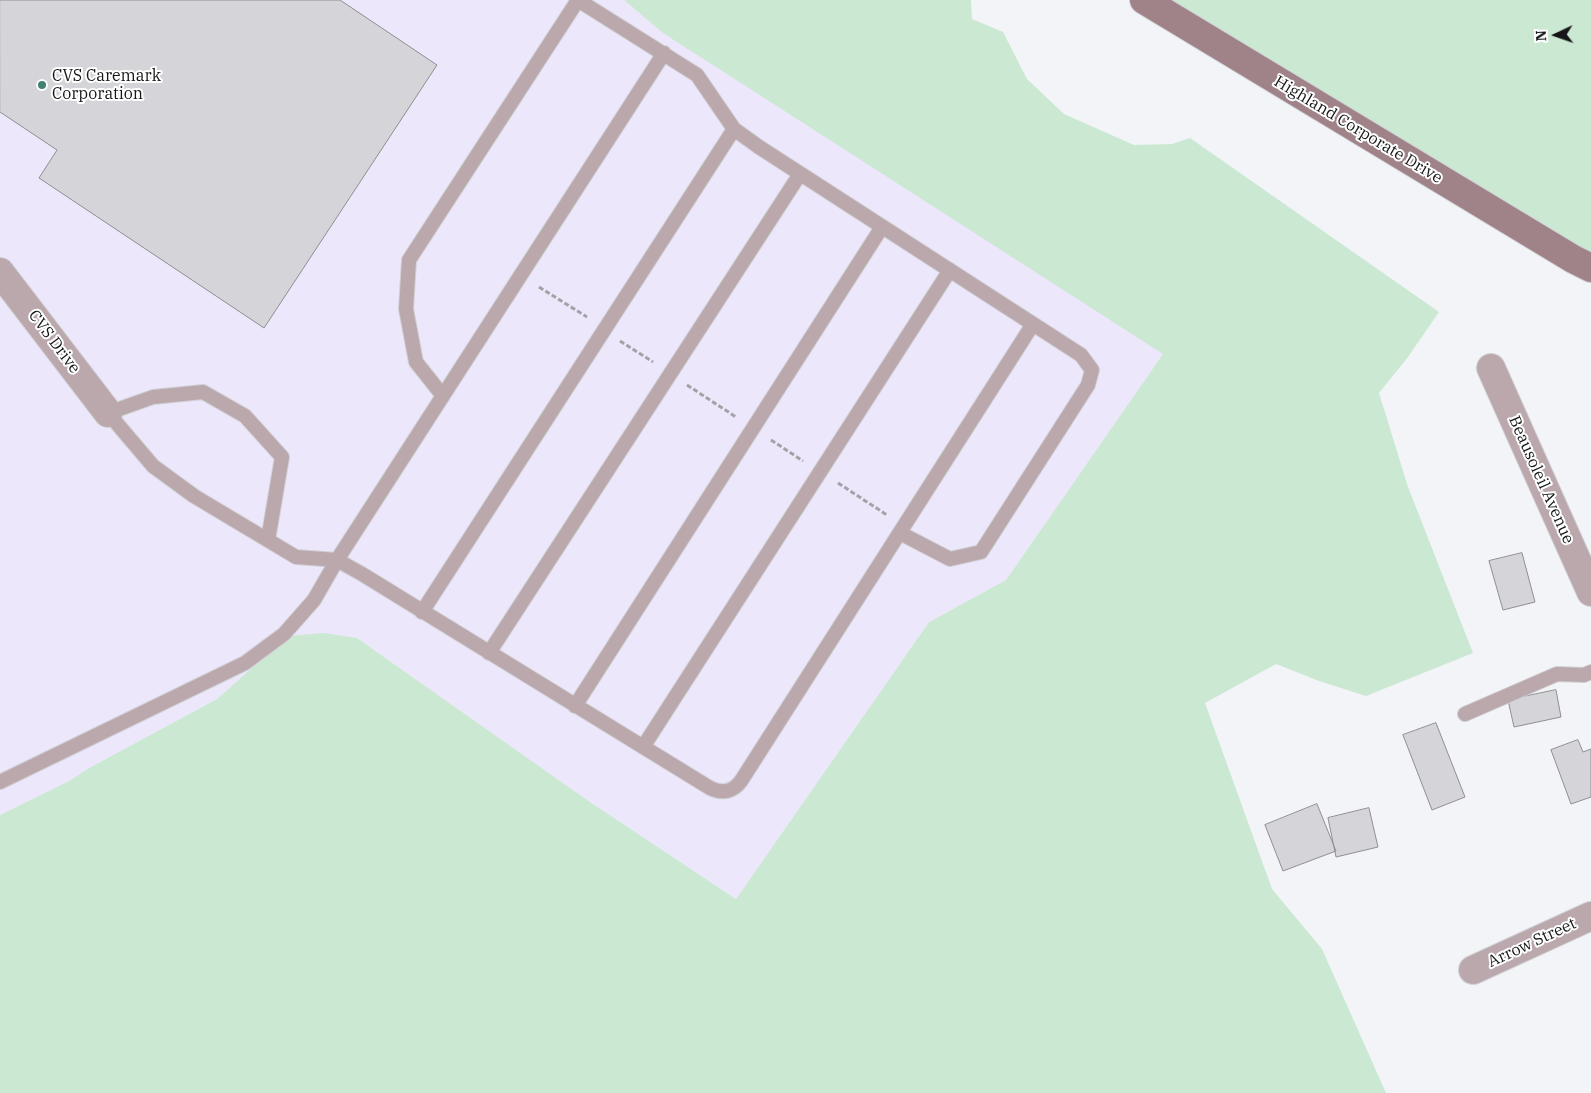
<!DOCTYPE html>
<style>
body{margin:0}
#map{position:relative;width:1591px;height:1093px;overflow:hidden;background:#f3f4f8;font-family:"IBM Plex Serif",serif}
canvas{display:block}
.north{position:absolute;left:1531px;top:10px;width:50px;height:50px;-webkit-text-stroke:4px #fff;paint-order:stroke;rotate:267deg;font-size:14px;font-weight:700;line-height:20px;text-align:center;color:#151617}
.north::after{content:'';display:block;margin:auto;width:18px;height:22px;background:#151617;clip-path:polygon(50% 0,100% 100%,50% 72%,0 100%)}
</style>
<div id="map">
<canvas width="1591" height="1093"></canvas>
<div class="north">N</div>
</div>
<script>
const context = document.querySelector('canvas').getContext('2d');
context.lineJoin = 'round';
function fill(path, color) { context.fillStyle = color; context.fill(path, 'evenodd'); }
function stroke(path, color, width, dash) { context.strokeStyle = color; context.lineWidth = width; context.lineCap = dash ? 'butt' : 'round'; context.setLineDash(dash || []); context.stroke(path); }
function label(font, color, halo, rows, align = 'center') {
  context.font = font + ' "IBM Plex Serif",serif'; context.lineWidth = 4; context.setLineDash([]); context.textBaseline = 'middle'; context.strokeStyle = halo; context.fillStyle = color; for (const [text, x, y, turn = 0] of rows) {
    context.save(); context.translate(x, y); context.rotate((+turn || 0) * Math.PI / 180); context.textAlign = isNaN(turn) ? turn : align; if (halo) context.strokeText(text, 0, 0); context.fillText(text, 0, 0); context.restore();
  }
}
fill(new Path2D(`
 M0,0H624L639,13L1164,353L1006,580L929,622L736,899L590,802L357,638L288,636L217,699L89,768L69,781L0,815Z`), '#ede7fc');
fill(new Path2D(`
 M624,0H971L972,19L1003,32L1027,79L1064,114L1134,145L1172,144L1190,138L1439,312L1408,357L1379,393L1408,487L1473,653L1366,696L1319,681L1276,664L1205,703L1272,889L1322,949L1386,1093H0V815L69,781L89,768L217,699L288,636L324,633L357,638L590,802L736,899L929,622L1006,580L1163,354L663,33Z
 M1143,0H1591V273Z`), '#cbe8d3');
const building = new Path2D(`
 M0,0H340L437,65L264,328L39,178L57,150L0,112Z
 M1522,553L1535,602L1503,610L1489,561Z
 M1556,690L1561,717L1514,727L1508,700Z
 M1436,723L1465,797L1432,810L1403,735Z
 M1578,740L1583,752L1591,749V797L1571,804L1551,750Z
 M1317,804L1336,851L1283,871L1265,825Z
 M1369,808L1378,847L1336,857L1328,818Z`);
fill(building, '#d5d4d8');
stroke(building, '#8f8e91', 1);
const lane = new Path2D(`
 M578,0L697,75L734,129L759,147L1081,355L1092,370L1088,385L981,552L950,559L900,533
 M443,396L416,362L406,309L409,260L578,0
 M268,540L282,457L245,416L203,392L153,397L108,413L153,466L194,496L296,557L337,560L362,574L710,788C722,794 733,792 741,781L1033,324
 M422,612L734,129
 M489,653L800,174
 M575,706L882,227
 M1465,714L1557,674L1584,675L1591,672
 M643,747L950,270
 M0,782L245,663L284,634L314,600L337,560L664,53`);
const street = new Path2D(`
 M0,272L108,413
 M1491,368L1591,592
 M1473,970L1591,916`);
const secondary = new Path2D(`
 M1144,0L1573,259L1591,268`);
stroke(lane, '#cfd0d4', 16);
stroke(street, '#cfd0d4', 30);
stroke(secondary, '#cfd0d4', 30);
stroke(new Path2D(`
 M539,287L587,317
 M620,341L653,362
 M687,385L736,417
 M771,440L803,461
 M838,483L887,515`), '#a2a3a6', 3, [5, 2.5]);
stroke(lane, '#bba8ac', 14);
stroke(street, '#bba8ac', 28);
stroke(secondary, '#9f8389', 28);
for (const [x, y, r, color] of [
 [42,85,5,"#418272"]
]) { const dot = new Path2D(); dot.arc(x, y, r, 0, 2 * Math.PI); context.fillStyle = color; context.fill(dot); stroke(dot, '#fff', 2); }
label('16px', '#151617', '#fff', [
 ["CVS Caremark",52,76],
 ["Corporation",52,94]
], 'left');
label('16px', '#151617', '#fff', [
 ["Highland Corporate Drive",1358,130,31],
 ["CVS Drive",54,342,53],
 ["Beausoleil Avenue",1541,480,66],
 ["Arrow Street",1532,943,-25]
]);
</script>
